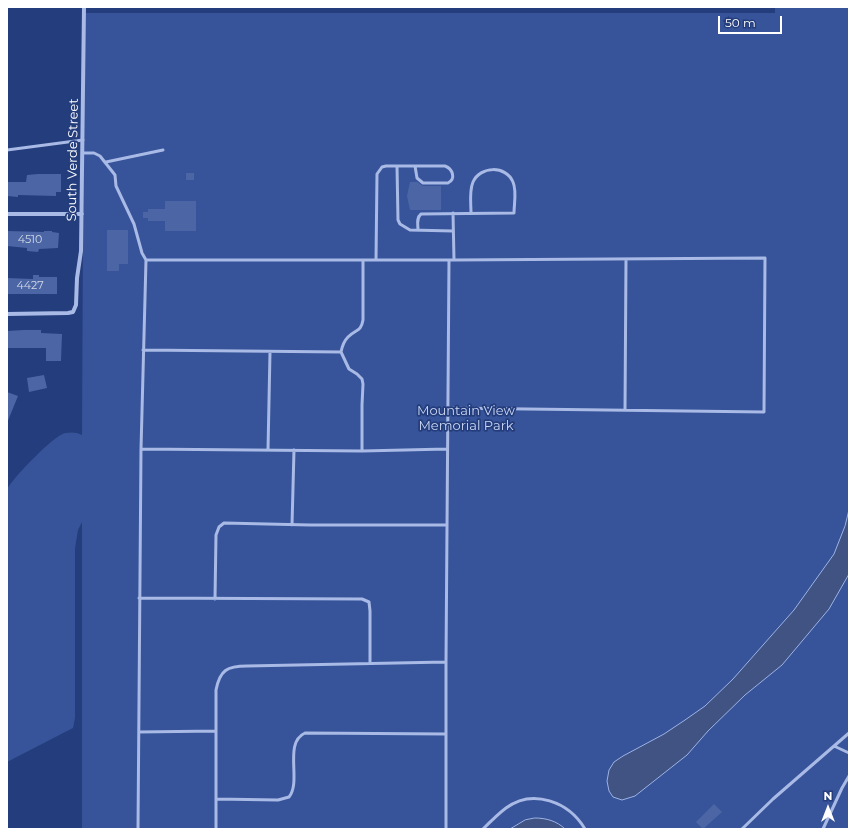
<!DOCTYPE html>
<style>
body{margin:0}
#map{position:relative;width:856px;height:836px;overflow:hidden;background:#243d7c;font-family:Montserrat,sans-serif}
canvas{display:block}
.frame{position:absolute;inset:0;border:8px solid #fff;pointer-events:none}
.north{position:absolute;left:808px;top:788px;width:40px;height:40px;-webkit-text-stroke:3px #243d7c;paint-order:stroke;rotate:0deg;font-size:11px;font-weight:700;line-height:16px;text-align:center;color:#fff}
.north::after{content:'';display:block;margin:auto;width:14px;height:18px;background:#fff;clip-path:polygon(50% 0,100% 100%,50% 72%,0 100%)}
.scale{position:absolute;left:718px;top:16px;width:64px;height:18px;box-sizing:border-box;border:2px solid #fff;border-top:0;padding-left:5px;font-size:12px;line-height:14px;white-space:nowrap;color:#fff;-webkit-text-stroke:3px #243d7c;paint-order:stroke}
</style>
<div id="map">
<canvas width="856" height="836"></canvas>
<div class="frame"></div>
<div class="north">N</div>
<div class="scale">50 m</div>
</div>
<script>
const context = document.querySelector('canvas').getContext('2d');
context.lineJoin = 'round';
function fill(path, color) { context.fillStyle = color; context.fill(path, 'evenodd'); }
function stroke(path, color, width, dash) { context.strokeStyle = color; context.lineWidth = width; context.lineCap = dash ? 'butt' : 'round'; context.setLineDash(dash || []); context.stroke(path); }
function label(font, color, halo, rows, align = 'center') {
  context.font = font + ' Montserrat,sans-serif'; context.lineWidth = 3.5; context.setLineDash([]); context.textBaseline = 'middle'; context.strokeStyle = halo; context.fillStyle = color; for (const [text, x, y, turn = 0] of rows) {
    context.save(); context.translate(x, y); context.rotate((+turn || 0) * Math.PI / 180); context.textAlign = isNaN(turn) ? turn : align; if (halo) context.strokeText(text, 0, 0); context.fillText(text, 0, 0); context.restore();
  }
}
fill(new Path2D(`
 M775,7H849V829H82V522L78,530L75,548V718L73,728L7,762V489C14,477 53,436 65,433C71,432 77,432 82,435L84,13H775Z`), '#37549a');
const water = new Path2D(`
 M849,510V574L829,609L782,665L745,695L708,731L687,755L635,796L622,800L613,797L609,791L607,781L609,770L614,762L623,756L664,734L685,720L705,706L733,679L794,610L834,554L845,526Z
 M535,818C546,818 557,821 565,829H510L525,820Z`);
fill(water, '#405382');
stroke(water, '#9cb3e6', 1);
fill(new Path2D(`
 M186,173H194V180H186Z
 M38,174H61V192H56V196L18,195V197L7,196V182H26L27,175Z
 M410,182H417L423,186H441V210H410L407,196Z
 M165,201H196V231H165V221H148V218H143V212H148V209H165Z
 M107,230H128V264H119V271H107Z
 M7,231L44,232V231H52V232L59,233L58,248L39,249L38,252L27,251V248L7,246Z
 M33,275H39V277H57V294H7V278L33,279Z
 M24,330H41V333L62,334L61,361H46V348H7V331Z
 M44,375L47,388L29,392L27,378Z
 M7,392L18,396L7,423Z
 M714,804L722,812L703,829L696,822Z`), '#4c66a5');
stroke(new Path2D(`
 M7,150L83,140
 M83,153H94L100,156L115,175L116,186L134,224L142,253L146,260
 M106,162L163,150
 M397,166L398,220L400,224L410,230L453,231
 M453,213L454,260
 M418,230C418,225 416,218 421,214L514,213C514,204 517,191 513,182C506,165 480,166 473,182C469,191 471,204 471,213
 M376,260L377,174L382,167L386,166H445C453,169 456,179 448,183H423L417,178L415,166
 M143,350L341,352C342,347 345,340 348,337C356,329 361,332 363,320V260
 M341,352L349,369L357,374L362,379L363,384L362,405V451
 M625,410L626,259
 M141,449L362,451L447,449
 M268,450L270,352
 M292,525L294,450
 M139,598L362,599L369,602L370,611V663
 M215,599L216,535L219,527L224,523L310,525H447
 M139,732L216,731
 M834,746L849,753
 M216,799L278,800L289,797C302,781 283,743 305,733L446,734
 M138,829L141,449L146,260H454L765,258L764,412L448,408
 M216,829V690C220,670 227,666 247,666L446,662
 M446,829V662L449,260
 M483,829C490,822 498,814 506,808C533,788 569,802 585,829
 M742,829L773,799L849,733
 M823,829L842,788L849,776`), '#a8bae5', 3);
stroke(new Path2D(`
 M7,214H82
 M7,314L68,313L73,312L76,305L77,278L81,251L84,7`), '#a8bae5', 4);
label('11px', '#d2d9e8', null, [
 ["4510",30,240],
 ["4427",30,286]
]);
label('13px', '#fff', '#243d7c', [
 ["South Verde Street",73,160,-89]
]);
label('13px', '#cbd7f4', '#243d7c', [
 ["Mountain View",466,411],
 ["Memorial Park",466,426]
]);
</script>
